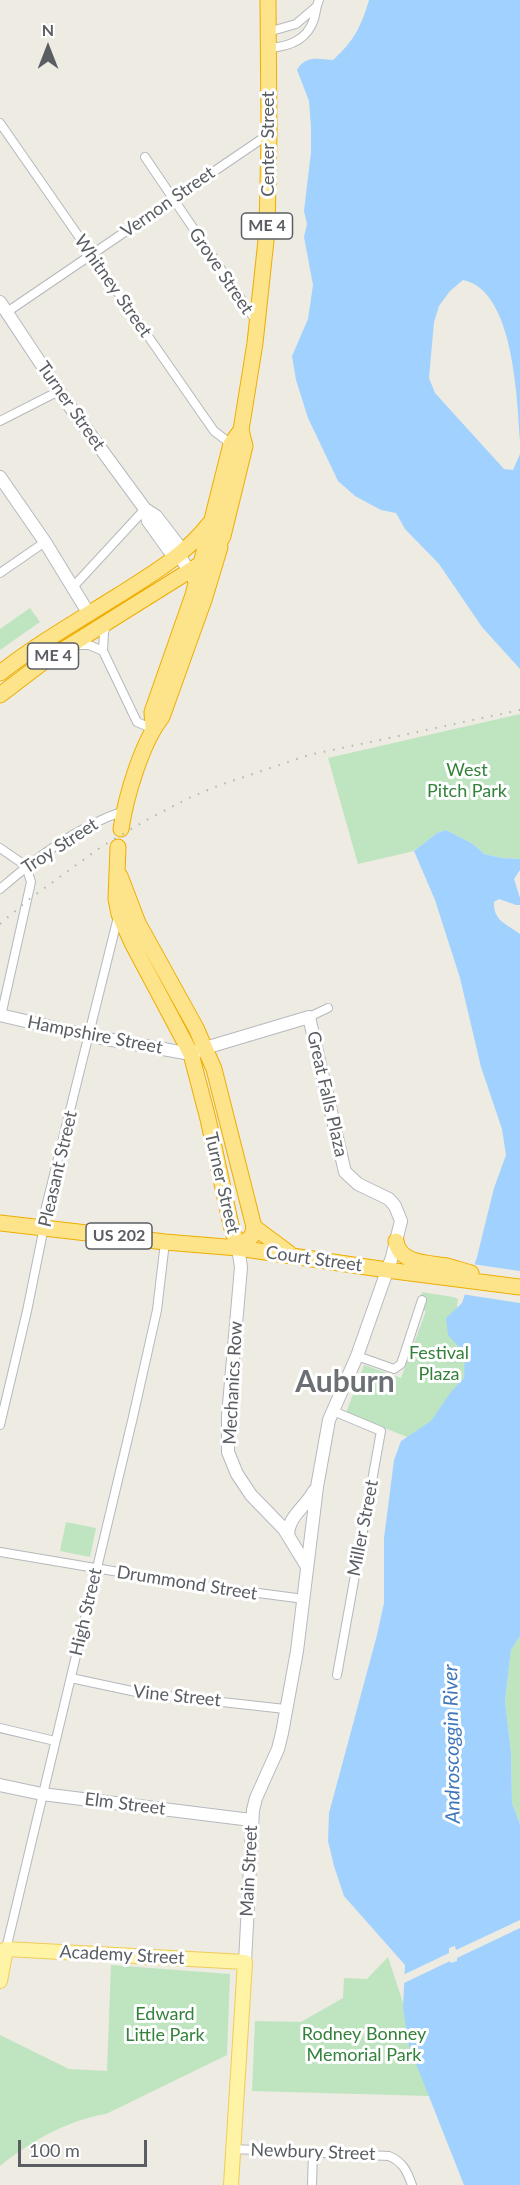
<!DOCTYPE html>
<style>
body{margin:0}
#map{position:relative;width:520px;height:2185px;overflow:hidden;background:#edebe2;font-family:Lato,sans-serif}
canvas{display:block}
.north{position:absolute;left:18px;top:18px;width:60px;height:60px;-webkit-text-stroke:4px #fff;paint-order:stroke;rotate:0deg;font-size:16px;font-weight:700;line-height:24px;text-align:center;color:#5a5e63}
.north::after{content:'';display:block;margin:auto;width:21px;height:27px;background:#5a5e63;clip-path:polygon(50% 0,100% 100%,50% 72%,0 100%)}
.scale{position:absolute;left:18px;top:2140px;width:129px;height:27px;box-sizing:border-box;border:3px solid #5a5e63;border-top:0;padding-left:8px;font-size:18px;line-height:21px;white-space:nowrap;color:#5a5e63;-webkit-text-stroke:4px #fff;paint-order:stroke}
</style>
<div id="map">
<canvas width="520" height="2185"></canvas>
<div class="north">N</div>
<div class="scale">100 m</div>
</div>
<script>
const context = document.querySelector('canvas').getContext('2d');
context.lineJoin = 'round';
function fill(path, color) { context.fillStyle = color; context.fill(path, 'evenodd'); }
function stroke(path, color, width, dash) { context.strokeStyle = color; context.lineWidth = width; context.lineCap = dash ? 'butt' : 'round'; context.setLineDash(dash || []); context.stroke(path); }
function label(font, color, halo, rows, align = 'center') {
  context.font = font + ' Lato,sans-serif'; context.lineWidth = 6; context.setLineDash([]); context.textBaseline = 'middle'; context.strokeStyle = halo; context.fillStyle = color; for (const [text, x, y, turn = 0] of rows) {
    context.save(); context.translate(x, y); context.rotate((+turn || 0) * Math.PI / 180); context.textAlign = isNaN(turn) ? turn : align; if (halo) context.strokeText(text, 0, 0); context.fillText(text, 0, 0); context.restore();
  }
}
fill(new Path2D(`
 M30,608L40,622L0,650V629Z
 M520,714V859L502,858L484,854L473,844L446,830L437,833L414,851L358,864L328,758Z
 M422,1292L453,1297L458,1299L456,1314L475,1364C470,1371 466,1380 460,1385C452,1393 445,1396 446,1409L415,1440L346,1413L364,1365L401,1378L426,1311L417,1308Z
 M66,1522L96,1528L90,1557L60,1551Z
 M520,1636V1824L512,1803L511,1752L505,1701L511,1650Z
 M388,1957L406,2012L429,2096L252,2091L255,2021L301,2022L343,1998L344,1978L367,1979Z
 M111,1965L230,1974L227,2055L106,2114C67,2120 30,2142 0,2166V2035L69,2069L107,2071Z`), '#bee5c0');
fill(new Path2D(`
 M369,0H520V440C517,399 514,290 463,280L450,291L439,306L434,322L429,378L435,393L504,469L513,470L520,454V669L482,627L439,564L405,529L396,513L381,510L355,496L338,481L308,418L296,380L292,356L308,319L313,285L304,237L307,224L304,211L311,152V127L309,101L297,70C305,55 319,59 333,60C354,41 361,27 369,0Z
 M446,830L473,844L484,854L502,858L520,859V870L514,879L520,898V905H516L499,899L494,902C493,921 507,924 520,934V1636L511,1650L505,1701L511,1752L512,1803L520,1824V2185H464L409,2046L403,2008L405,1965L344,1896L334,1866L328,1841L329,1813L377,1635L384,1603V1538L394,1460L401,1441L431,1421L451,1392L464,1378L465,1354L448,1335L446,1318L462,1303L477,1257L494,1188L506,1155L502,1129L481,1067L460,978L435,900L414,851L437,833Z`), '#a1d2ff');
fill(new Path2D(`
 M472,1264L520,1271V1303L461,1294Z
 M520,1920V1928L457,1958V1961L451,1963L450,1961L400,1985L401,1976L449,1953V1948L455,1946L456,1950Z`), '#edebe2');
const street = new Path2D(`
 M268,32L296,24L316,7
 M268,48C288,47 307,41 314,19C316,13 316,6 319,0
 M0,123L214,431L231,444
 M145,157L256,321
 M7,312L269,134
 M0,421L59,391
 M0,573L45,542
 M73,587L145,509
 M108,622L104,632L103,651L137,722L153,729
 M75,645H89L103,651
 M0,848L26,866L31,882L1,1016
 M0,889C36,858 78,826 124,811
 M309,1017L328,1008
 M357,1356L394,1369L401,1364L422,1300
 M333,1411L381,1431L337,1675
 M0,1425L27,1311L44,1227V1215L118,917
 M0,1552L190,1584L304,1599
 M71,1678L141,1693L285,1709
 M0,1728L55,1741
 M3,1948L6,1949L133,1417L157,1310L165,1242
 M233,2149L389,2156C403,2162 407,2171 412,2185
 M312,2185L313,2152`);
const secondary = new Path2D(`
 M0,302L65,400L145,509L156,516L179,546V555L194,579
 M0,477L45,542L89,614
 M145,509L148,521L168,549L171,553L179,555
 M0,1015L90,1036L191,1054L205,1048L309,1017L345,1172L358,1184L389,1199L395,1206L401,1221L392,1257L357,1356L329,1420L317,1487L297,1651L282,1733L278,1749L256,1798L253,1810L245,1962
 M238,1248L241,1267L228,1416V1452L237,1474L251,1495L284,1529L306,1565
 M288,1535C288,1516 306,1507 314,1491
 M0,1785L42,1794L251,1820`);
const primary = new Path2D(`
 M0,1981L6,1949L245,1962L231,2185`);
const highway = new Path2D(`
 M0,673C37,644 79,620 119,595C152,574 185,555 209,524
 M0,695L42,663L202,563L214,552L223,536L245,446L241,430L255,343L267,231L269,134L268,0
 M153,729L152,712L193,595L231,444L241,430
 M121,829C126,796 142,742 162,717L204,600L220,547
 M118,847L116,899L119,914L132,943L191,1054L208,1119L231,1225L238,1248
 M120,876L138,923L196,1028L214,1069L254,1227L252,1236L238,1248
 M0,1223L165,1242L238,1248L387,1270L520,1287
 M254,1227L289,1253
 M396,1241C399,1264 429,1263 447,1266C455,1268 463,1271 471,1273`);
stroke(street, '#b5b8bd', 10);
stroke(secondary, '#b6b9bf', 14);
stroke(primary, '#f1cc57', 16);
stroke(highway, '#efad00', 17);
stroke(street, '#fff', 8);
stroke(secondary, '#fff', 12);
stroke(primary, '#fff4a6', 14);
stroke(highway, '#fde48a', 15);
stroke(new Path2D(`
 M0,924L28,900L101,847L150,818L191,797L220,785L309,755L520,710`), '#b3b4b4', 2, [1.5, 8]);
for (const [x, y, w] of [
 [267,226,51],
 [53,656,51],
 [119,1236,66]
]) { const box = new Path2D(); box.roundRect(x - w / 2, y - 13, w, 26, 4.5); context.fillStyle = '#fff'; context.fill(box); stroke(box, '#5a5e63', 1.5); }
label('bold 16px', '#5a5e63', null, [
 ["ME 4",267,226],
 ["ME 4",53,656],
 ["US 202",119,1236]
]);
label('18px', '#5a5e63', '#fff', [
 ["Center Street",268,144,-90],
 ["Vernon Street",168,202,-35],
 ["Grove Street",221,271,56],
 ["Whitney Street",113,286,55],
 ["Turner Street",71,406,55],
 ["Troy Street",60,846,-33],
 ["Hampshire Street",95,1035,11],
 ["Great Falls Plaza",327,1094,77],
 ["Pleasant Street",58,1169,-77],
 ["Turner Street",222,1183,77],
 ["Court Street",314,1259,8],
 ["Mechanics Row",233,1383,-87],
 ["Miller Street",363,1528,-79],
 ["Drummond Street",187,1583,9],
 ["High Street",86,1612,-77],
 ["Vine Street",177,1696,6],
 ["Elm Street",125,1804,7],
 ["Main Street",249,1871,-87],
 ["Academy Street",122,1955,3],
 ["Newbury Street",313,2152,2]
]);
label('18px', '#33813a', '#fff', [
 ["West",467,770],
 ["Pitch Park",467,791],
 ["Festival",439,1353],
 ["Plaza",439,1374],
 ["Edward",165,2014],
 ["Little Park",165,2035],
 ["Rodney Bonney",364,2034],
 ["Memorial Park",364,2055]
]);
label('italic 20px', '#4077ba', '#fff', [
 ["Androscoggin River",452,1744,-91]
]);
label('bold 30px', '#6b7075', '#fff', [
 ["Auburn",345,1382]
]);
</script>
